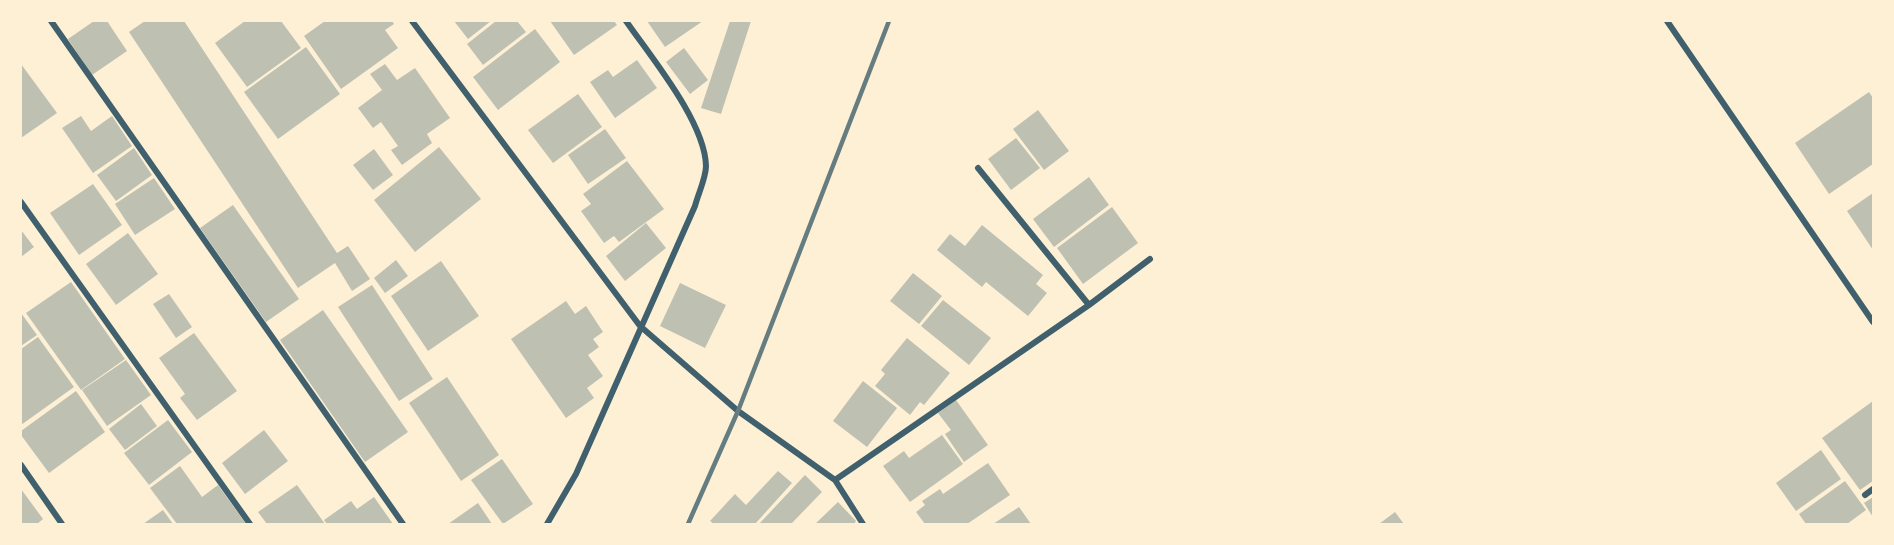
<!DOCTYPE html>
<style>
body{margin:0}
#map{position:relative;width:1894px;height:545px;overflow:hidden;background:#fdf0d5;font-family:"Golos Text",sans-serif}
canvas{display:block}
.frame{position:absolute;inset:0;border:22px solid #fdf0d5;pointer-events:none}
</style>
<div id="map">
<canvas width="1894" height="545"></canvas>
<div class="frame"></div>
</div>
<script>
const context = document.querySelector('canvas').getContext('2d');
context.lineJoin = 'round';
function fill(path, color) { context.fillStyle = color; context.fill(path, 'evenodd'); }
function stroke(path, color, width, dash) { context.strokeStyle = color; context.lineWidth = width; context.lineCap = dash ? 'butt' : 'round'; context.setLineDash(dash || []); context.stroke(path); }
fill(new Path2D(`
 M94,21H107L127,51L92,75L68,39Z
 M145,21H184L337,253L348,246L370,279L352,291L335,263L298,288L129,32Z
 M245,21H281L301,48L247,87L215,43Z
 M325,21H392L394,24L385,30L398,48L341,89L304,36Z
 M454,21H491L468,39Z
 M496,21H517L526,32L483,65L467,44Z
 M550,21H614L617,25L574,55Z
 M647,21H703L665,47Z
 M730,21H751L721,114L701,108Z
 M535,29L560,62L498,110L473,77Z
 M306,47L340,94L278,139L244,92Z
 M684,48L708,80L690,94L666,62Z
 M637,60L657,88L615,118L590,82L608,70L613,77Z
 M21,64L57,113L21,138Z
 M385,64L397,80L415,68L450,118L427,134L432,143L402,165L391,150L398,146L381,122L373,128L358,108L382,90L370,74Z
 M1869,92L1873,98V164L1829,194L1795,143Z
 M578,94L602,127L553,163L528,130Z
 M1038,110L1069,151L1044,170L1013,129Z
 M81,116L91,131L112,116L132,146L93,173L62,128Z
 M605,129L626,158L588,184L568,155Z
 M1016,138L1040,168L1011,190L988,159Z
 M439,147L481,199L415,252L374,200Z
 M134,148L152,175L116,201L97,175Z
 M374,149L393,175L373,190L353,165Z
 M627,161L664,209L619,242L614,236L604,243L581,211L591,204L583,194Z
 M1089,177L1109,205L1054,247L1033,219Z
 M154,178L175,209L135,235L115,204Z
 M93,184L122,225L79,255L50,213Z
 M1873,193V250L1847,211Z
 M233,205L299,299L266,322L200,228Z
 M1112,207L1138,243L1083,284L1057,248Z
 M646,223L666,248L625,281L606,256Z
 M982,225L1043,275L1036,284L1047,293L1028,316L986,282L982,287L937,250L950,234L965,246Z
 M21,230L34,247L21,257Z
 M128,233L158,274L116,305L86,264Z
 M396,260L408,276L385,293L374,278Z
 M441,261L479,316L428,351L391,296Z
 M913,273L942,296L919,324L890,301Z
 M71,282L125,359L81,390L26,313Z
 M680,283L726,305L705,348L660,326Z
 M372,285L433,379L399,401L338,307Z
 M169,294L192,327L176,338L153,304Z
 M943,300L991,338L969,365L921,326Z
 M566,301L575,314L586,306L603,332L593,339L599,347L588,355L603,376L587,388L594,398L566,418L511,339Z
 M323,310L408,432L365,462L280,340Z
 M21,313L37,335L21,346Z
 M194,333L237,391L197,420L180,398L185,394L159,358Z
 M38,337L74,387L21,425V349Z
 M907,338L950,373L924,405L920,402L910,415L875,386L885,374L881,370Z
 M126,360L151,395L107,426L82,390Z
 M447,377L499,455L461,481L409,403Z
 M863,381L897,408L867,447L833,421Z
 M76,391L105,432L49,473L21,435V431Z
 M956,400L988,445L964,462L945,434L951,430L938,413Z
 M1873,401V481L1860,490L1822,438Z
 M141,404L157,426L125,450L109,429Z
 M168,420L192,452L149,485L124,453Z
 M264,430L288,461L245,494L222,463Z
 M942,435L963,464L910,502L883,466L904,451L909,458Z
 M1821,450L1841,479L1796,511L1776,483Z
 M502,459L533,504L503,524L471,480Z
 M988,463L1010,495L967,524H925L916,512L925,505L922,501L940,489L943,494Z
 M180,466L202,497L218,485L246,524H177L150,488Z
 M778,471L792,483L755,524H714L710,521L735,494L746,505Z
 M805,475L822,492L791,524H759Z
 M1845,481L1866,510L1847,524H1806L1799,514Z
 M297,485L325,524H267L258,512Z
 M21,489L43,519L37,524H21Z
 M374,497L393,524H327L324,520L351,501L357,509Z
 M1873,497V517L1864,503Z
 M838,502L856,521L854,524H815Z
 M478,503L492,524H448Z
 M1019,507L1031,524H993Z
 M163,510L173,524H143Z
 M1395,512L1404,524H1379Z`), '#bec0b2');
stroke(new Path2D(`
 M51,21L403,524
 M412,21L640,326L738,411L835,480L863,524
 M1667,21L1873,322
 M978,168L1089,305
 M21,202L250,524
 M21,465L62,524
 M835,480L1089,305L1150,259
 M1865,495L1873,489
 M547,524L576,474L695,206C698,194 706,178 706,166C705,122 651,57 626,21`), '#3f606c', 6);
stroke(new Path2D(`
 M688,524L738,411L889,21`), '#657d81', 4.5);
</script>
